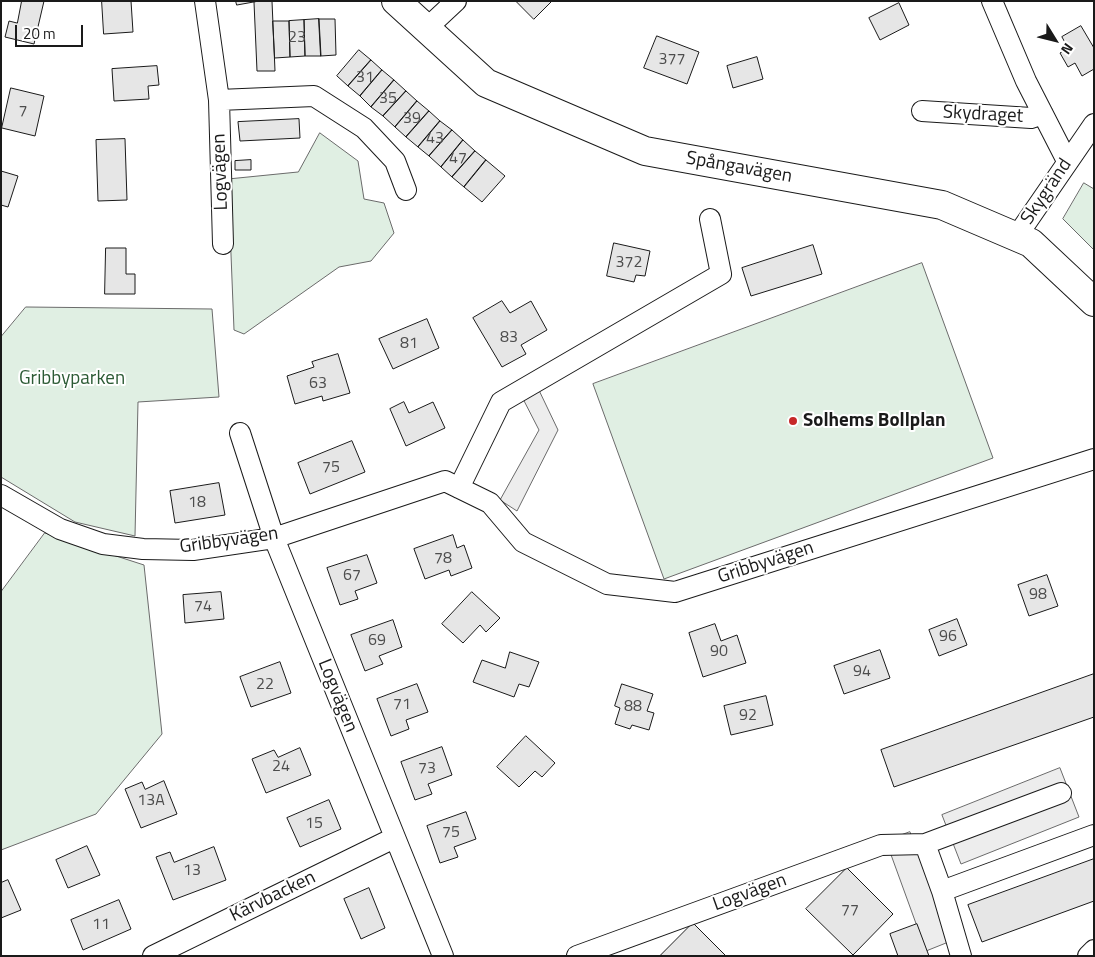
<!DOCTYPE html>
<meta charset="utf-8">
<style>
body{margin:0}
#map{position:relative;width:1095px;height:957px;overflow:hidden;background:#fff;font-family:"Titillium Web",sans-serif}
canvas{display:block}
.frame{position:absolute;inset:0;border:2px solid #1a1a1a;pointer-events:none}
.north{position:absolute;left:1030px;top:15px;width:50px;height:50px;-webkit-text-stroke:4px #fff;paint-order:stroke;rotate:126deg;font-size:14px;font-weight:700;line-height:20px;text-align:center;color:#1a1a1a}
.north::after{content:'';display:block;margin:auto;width:18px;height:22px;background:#1a1a1a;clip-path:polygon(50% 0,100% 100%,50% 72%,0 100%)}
.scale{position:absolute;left:15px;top:25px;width:68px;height:22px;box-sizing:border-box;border:2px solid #1a1a1a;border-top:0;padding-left:6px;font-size:15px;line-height:18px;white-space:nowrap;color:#1a1a1a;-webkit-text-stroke:4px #fff;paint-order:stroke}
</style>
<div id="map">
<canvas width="1095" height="957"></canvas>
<div class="frame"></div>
<div class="north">N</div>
<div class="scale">20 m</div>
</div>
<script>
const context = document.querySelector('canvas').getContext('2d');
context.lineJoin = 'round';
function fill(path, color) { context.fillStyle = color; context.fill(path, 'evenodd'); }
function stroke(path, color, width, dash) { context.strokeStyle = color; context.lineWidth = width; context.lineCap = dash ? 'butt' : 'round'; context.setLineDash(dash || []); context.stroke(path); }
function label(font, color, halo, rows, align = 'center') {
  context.font = font + ' "Titillium Web",sans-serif'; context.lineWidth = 4; context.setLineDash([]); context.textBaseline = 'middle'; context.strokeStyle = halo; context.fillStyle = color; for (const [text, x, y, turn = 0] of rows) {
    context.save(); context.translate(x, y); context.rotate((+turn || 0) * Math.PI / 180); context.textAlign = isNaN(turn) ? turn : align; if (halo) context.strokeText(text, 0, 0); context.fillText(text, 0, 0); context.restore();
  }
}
const green = new Path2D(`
 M320,133L358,161L364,199L384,203L394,233L371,261L339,267L244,334L234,330L228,179L298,172Z
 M1084,183L1094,189V250L1063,219Z
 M922,263L993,458L664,579L593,384Z
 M26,307L212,309L219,397L138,402L135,536L75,522L1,477V337Z
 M45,533L144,565L162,734L96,814L1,850V592Z`);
fill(green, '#e0efe3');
stroke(green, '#6a6a6a', 1);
const parking = new Path2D(`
 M536,384L558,430L517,511L500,500L539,430L520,393Z
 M1060,768L1079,817L961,864L942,815Z
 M910,832L951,941L926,951L886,841Z`);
fill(parking, '#ededed');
stroke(parking, '#6a6a6a', 1);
const building = new Path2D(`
 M22,1H44L34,44L5,37L9,21L17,23Z
 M102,1H131L133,32L104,34Z
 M236,1H259L237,5Z
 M272,1L275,71H257L254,2Z
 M516,1H552L534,19Z
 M899,3L909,25L880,40L869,18Z
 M319,19L321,56H305L304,20Z
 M319,19H335L336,55L321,56Z
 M304,20L305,56L290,57L289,21Z
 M273,21H289L290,57L275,58Z
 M1081,26L1094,48V69L1082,76L1075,63L1068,67L1060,53L1068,48L1062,37Z
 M657,36L699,52L687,84L644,68Z
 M359,50L371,60L348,86L337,76Z
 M757,57L763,79L733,88L727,66Z
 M371,60L382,70L360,96L348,86Z
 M157,66L159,85L148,86L149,99L114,101L112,69Z
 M382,70L394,80L371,107L360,96Z
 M394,80L406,91L383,116L371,107Z
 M11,88L44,96L35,136L2,128Z
 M406,91L417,101L395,127L383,116Z
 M417,101L429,111L406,137L395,127Z
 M429,111L440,121L418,147L406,137Z
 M299,119L300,138L240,141L238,122Z
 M440,121L452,130L429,156L418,147Z
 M452,130L463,140L441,167L429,156Z
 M125,139L127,200L98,201L96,140Z
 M463,140L475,151L452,177L441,167Z
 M475,151L486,160L464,187L452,177Z
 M251,160V170H235V161Z
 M486,160L505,176L482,202L464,187Z
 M1,171L18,176L8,207L1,205Z
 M614,243L650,251L645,276L636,275L634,282L607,276Z
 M813,245L822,274L751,296L742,268Z
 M106,248H126V274H135V294H105Z
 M502,301L510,313L531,301L547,330L521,345L526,354L502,367L473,318Z
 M427,319L439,348L393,369L379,339Z
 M338,354L350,393L323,401L322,396L295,404L287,376L314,367L312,362Z
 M404,402L409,413L433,402L445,428L406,446L390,409Z
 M352,441L365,472L310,494L298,463Z
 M219,483L225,515L175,523L170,491Z
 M453,535L457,548L464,545L472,568L451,576L449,570L425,579L414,549Z
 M367,555L377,583L355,591L358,599L340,605L327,568Z
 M1047,575L1058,606L1029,616L1018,585Z
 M221,592L224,619L185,623L183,595Z
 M472,592L500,618L486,632L480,625L463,643L442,624Z
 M957,619L967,645L939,656L929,630Z
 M393,620L402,647L379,656L383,664L365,671L351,635Z
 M715,624L721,641L737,635L746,663L703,677L689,633Z
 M880,650L890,678L844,694L834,666Z
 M510,652L539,662L529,687L519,684L514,697L473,682L482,660L505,668Z
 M280,662L291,693L251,707L240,677Z
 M1094,674V717L894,787L881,750Z
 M417,684L428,712L406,720L409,729L391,736L377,699Z
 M622,684L653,694L647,711L654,713L649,730L632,725L630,729L615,724L620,708L615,706Z
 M766,696L773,725L731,735L724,706Z
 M526,736L555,763L542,777L535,771L519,787L497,767Z
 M442,747L452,775L428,784L432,794L415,800L401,762Z
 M300,748L311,775L266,793L252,759L274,750L278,757Z
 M164,781L177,814L141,828L125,789L142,782L145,789Z
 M329,800L341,829L300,847L287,818Z
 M466,812L476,839L454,847L458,857L440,863L427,826Z
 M87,846L100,875L68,888L56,860Z
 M214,847L226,880L173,900L156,857L170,852L174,862Z
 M1094,859V901L982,942L968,905Z
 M847,868L893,914L853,955L806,909Z
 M8,880L21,910L1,918V883Z
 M369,888L385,928L361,939L344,899Z
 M119,900L131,929L83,950L71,920Z
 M693,923L726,956H660Z
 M917,924L929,956H898L890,934Z`);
fill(building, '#e6e6e6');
stroke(building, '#1a1a1a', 1);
const street = new Path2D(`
 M205,1L219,100L314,96L364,128L395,161L406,190
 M992,1L1026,81L1067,161
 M426,29L456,1
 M219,100L223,244
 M922,111L1031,118L1043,114
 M1017,236L1094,124
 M240,433L274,538L443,956
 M459,488L501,402L721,274L710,219
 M1,495L60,529L103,544L143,549L193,550L274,538L445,481L490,503L523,542L607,584L675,592L1094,459
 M942,891L925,844L1061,793
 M153,956L394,838
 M577,956L881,845L925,844
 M961,956L942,891L1094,835
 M1088,956L1094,950`);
const secondary = new Path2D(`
 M396,1L486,83L645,151L942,205L1031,243L1094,302`);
stroke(street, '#1a1a1a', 22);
stroke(secondary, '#1a1a1a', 30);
stroke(street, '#fff', 20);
stroke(secondary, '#fff', 28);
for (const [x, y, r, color] of [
 [793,421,5,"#c62828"]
]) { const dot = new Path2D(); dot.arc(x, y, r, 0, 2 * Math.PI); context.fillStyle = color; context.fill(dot); stroke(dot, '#fff', 2); }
label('16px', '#4d4d4d', null, [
 ["23",297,38],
 ["377",672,60],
 ["31",365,78],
 ["35",388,99],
 ["7",23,112],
 ["39",412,119],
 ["43",435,139],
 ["47",458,159],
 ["372",629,263],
 ["83",509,338],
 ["81",409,344],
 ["63",318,384],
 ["75",331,468],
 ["18",197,503],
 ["78",443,559],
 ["67",352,576],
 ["98",1038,595],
 ["74",203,607],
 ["96",948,637],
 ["69",377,641],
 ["90",719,652],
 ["94",862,672],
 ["22",265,685],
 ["71",402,705],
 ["88",633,707],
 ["92",748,716],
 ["24",281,767],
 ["73",427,769],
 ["13A",151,801],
 ["15",314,824],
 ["75",451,833],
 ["13",192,871],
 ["77",850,911],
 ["11",101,925]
]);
label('19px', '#1a1a1a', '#fff', [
 ["Skydraget",983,115,3],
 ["Spångavägen",739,168,10],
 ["Logvägen",221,172,-92],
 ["Skygränd",1047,192,-56],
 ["Gribbyvägen",229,541,-8],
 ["Gribbyvägen",766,563,-18],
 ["Logvägen",337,696,68],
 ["Logvägen",750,893,-20],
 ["Kärvbacken",273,897,-26]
]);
label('19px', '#2b5a34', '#fff', [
 ["Gribbyparken",72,379]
]);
label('bold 19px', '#1a1a1a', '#fff', [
 ["Solhems Bollplan",803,421]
], 'left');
</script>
